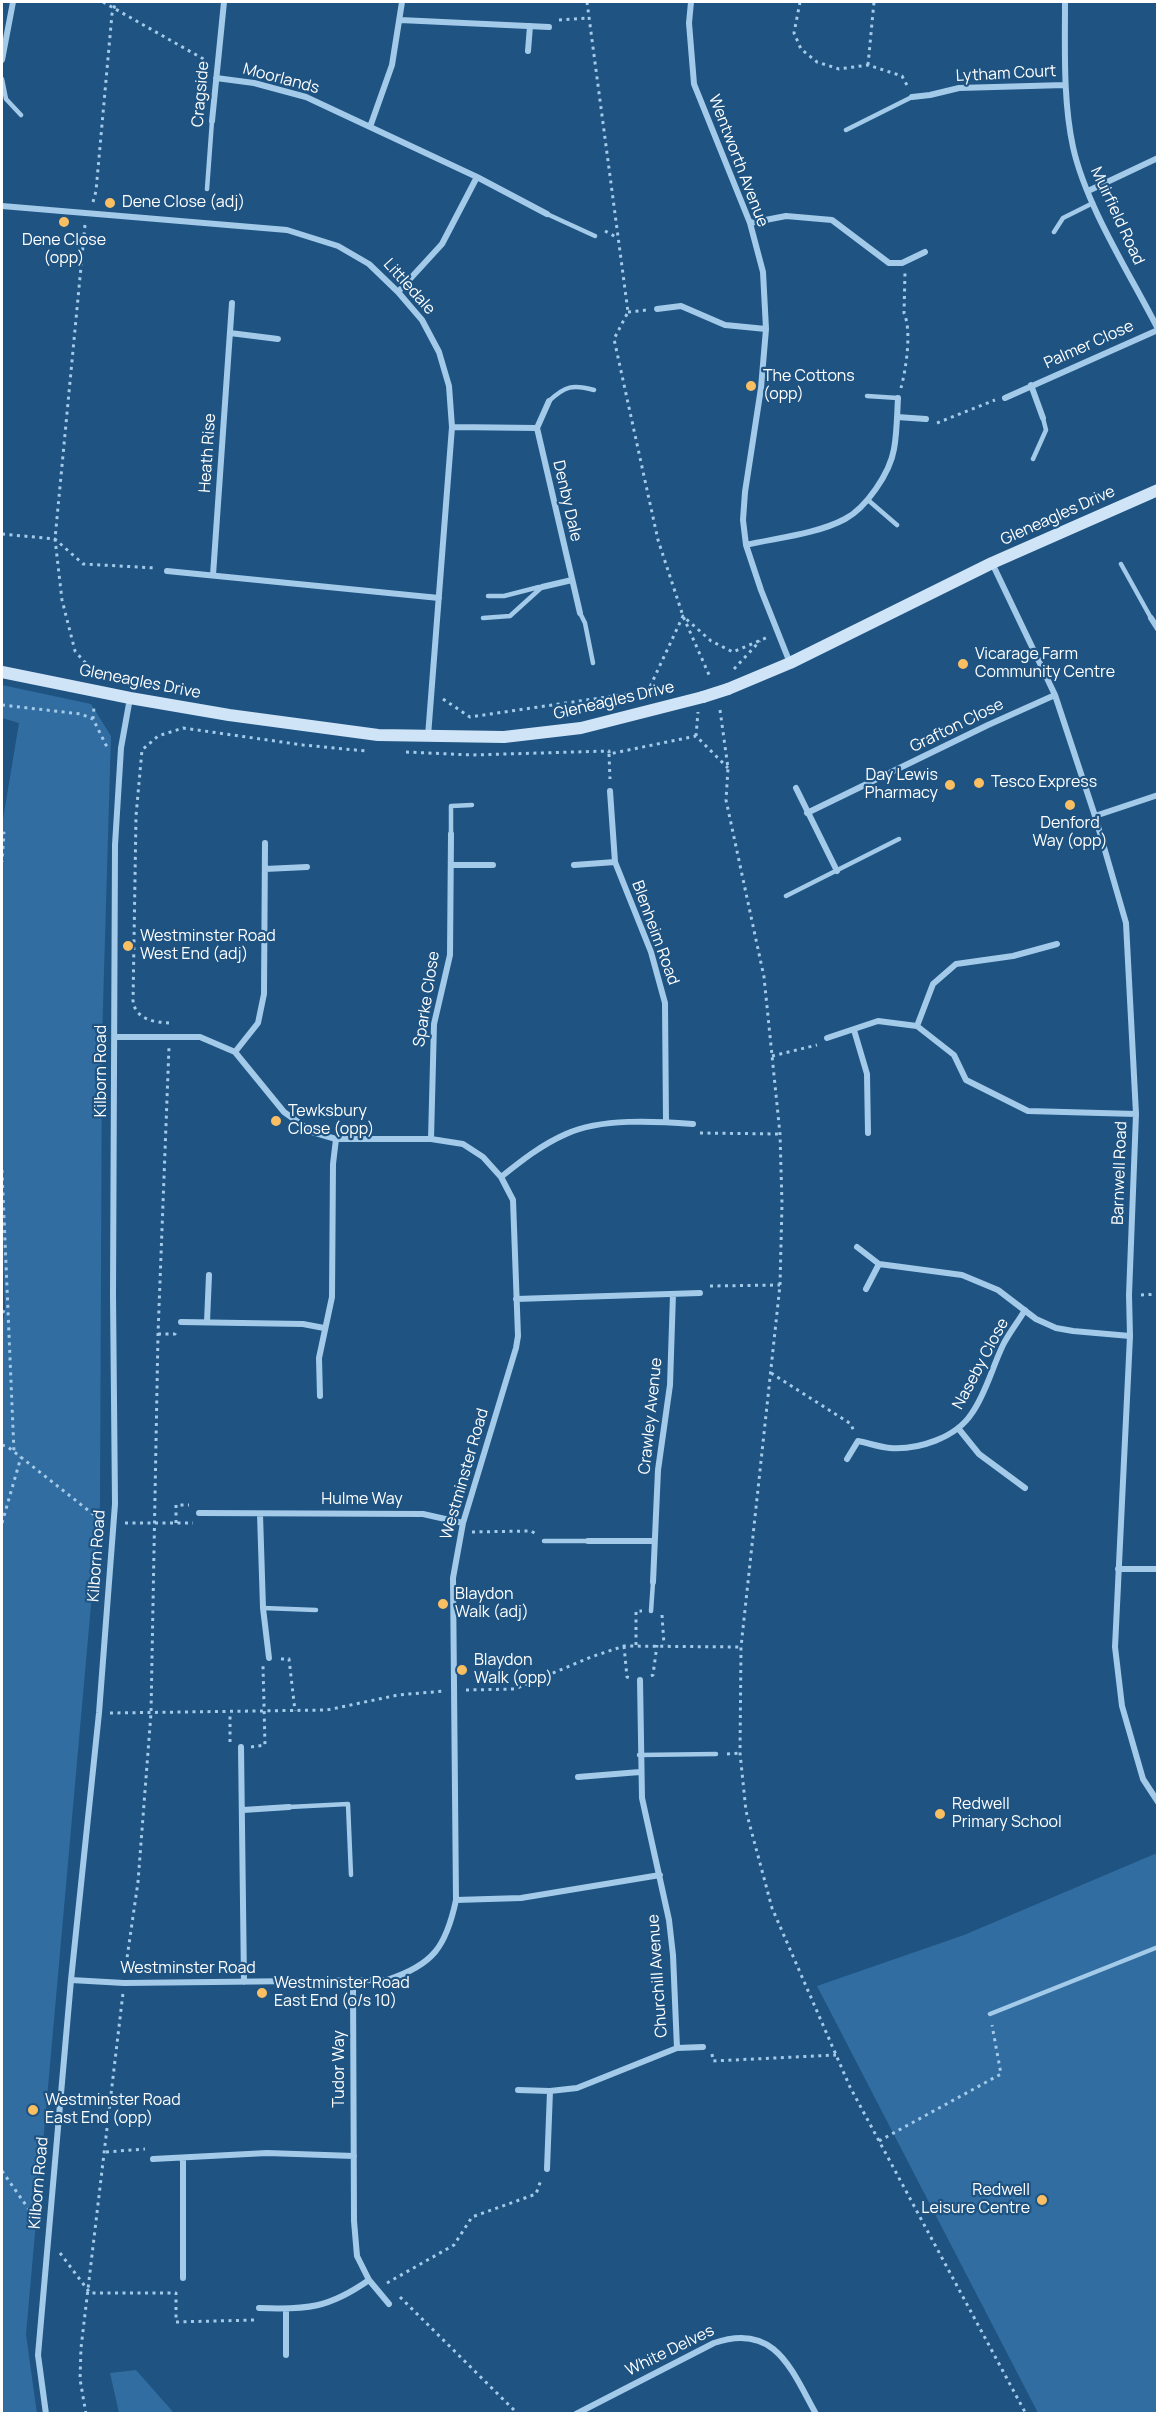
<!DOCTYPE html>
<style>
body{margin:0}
#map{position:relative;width:1159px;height:2415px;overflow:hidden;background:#1e5382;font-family:Manrope,sans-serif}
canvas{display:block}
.frame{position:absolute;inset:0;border:3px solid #fff;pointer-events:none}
</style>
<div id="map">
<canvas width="1159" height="2415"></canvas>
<div class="frame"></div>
</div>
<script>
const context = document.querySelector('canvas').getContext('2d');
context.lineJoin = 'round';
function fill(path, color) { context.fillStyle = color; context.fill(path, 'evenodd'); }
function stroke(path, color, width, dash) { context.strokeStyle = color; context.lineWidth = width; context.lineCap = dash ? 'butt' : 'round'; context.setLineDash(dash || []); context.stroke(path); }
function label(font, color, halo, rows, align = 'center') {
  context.font = font + ' Manrope,sans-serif'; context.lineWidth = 4.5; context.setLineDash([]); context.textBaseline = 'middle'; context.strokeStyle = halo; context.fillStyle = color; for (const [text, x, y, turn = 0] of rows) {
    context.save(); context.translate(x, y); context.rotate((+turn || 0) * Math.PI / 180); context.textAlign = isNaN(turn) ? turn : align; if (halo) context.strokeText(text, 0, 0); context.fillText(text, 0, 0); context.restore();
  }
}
fill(new Path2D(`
 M2,685L91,704L111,736L102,1039L100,1504L26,2334L37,2414L2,2413V1326L5,1311L2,1228V825L19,723L2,718Z
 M1157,1853V2413H1038L817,1986L964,1935Z
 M136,2370L174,2413H119L110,2373Z`), '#316da1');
stroke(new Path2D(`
 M103,2L207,61
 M587,2L628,312L614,339L658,540L683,616L710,677
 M800,2L794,33L801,49L817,62L839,69L868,65L902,76L908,87
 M559,20L589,18
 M868,65L874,2
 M93,202L96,191L112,14L116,2
 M85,225L55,539L62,600L75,651L96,675
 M605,231L616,237
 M628,312L647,310
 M901,388C906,369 912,331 904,313L905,273
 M937,423L995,400
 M2,534L55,539L83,564L155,568
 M734,669L760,641
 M649,691L666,689
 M443,699L470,717L648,691L683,616L711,641L733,652L768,637
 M2,705L81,714L93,719L107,747H110
 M720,710L728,768L726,800L764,977L780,1134L782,1204L780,1285L741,1647L740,1753L746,1811L772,1908L850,2087L1026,2414
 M93,719L94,707
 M696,736L698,712
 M406,752L472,755L609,751V754L696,736L728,768
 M609,754L610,779
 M2,833H4L2,862
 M169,1023C154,1022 138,1020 133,1003L136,816L142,750L158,736L183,728L303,745L366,751
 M772,1056L817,1045
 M700,1133L780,1134
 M2,1170L14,1452
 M710,1286L780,1285
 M1141,1295L1158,1294
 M2,1311L7,1313
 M158,1334H175L176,1332
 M771,1373L851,1424L854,1432
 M2,1445L8,1447L98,1518H104
 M2,1523L21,1457
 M125,1523H193
 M176,1523V1505H189
 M472,1532L531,1531L536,1534
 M662,1615L664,1645
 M636,1645V1611H642
 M624,1646L627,1677L630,1678
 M281,1659H289L295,1711
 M651,1676L653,1675L657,1645
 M466,1690L515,1689L591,1657L624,1646L741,1647
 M110,1713L327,1710L398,1695L444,1691
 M230,1742V1712
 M251,1747L265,1745L263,1666
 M727,1754L740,1753
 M125,1972L138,1882L151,1713L158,1334L169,1047
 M712,2054L713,2061L836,2055
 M879,2141L1001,2074L992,2025
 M106,2152L145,2149
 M2,2171L37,2221
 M60,2253L90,2293H176V2322L254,2320L255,2319
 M387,2283L454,2245L472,2217L536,2194L541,2180
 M400,2297L518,2414
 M86,2414L80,2379L81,2348L123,1993`), '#a3cae9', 3, [3, 4.5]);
stroke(new Path2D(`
 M2,79L6,99L21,115
 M846,130L912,97
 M207,189L212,121
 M547,214L595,236
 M1054,232L1063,218L1093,203
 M867,396L898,398
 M549,401C565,386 573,384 594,390
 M1033,459L1046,430L1043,418
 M868,500L897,525
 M1121,564L1151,618
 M488,596H504L539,587
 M580,613L585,623L593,663
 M483,618L510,616L542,587
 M451,834V806L472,805
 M786,896L899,839
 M544,1541H588
 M263,1608L316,1610
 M651,1611L653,1582
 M639,1755L716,1754
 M289,1807L348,1804L351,1875
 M990,2014L1158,1947`), '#a3cae9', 4.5);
stroke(new Path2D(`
 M691,2L689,23L694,84L750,223L763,272L766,329L761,388L745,492L743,520L746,545L761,590L790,663
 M1065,2C1065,50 1063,100 1073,147C1086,206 1130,274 1158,329
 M400,20L549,27
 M528,51L530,26
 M2,60L13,2
 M216,78L254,83L306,97L477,177L547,214
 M912,97L930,95L959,88L1065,85
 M212,121L224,2
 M370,127L392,65L402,2
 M1088,191L1158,158
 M2,206L287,230L338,246L369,264L398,292L422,320L439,352L449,386L452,427L428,736
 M750,223L786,216L832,220L889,263H902L925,252
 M398,292L442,244L477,177
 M657,309L681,306L725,325L766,329
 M230,333L278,339
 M1031,385L1043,418
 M1005,398L1158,330
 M549,401L537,428L580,613
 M897,417L926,419
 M452,427L537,428
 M746,545C776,538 817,534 845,519C866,508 890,473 894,449C897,433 897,415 898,398
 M992,563L1055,695L1095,816L1126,923L1136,1114L1129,1295L1130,1336L1115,1647L1122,1706L1143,1779L1158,1802
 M167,571L439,598
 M213,575L232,303
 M542,587L572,580
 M1151,618L1158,629
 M796,788L837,871
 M610,791L615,862L651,952L665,1003L666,1122
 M807,813L988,725L1055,695
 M1095,816L1158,795
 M452,865H493
 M574,865L615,862
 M265,869L307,867
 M917,1026L933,984L956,964L1013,956L1057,944
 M854,1030L867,1074L868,1133
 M827,1038L878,1021L917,1026L954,1055L966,1080L1028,1111L1136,1114
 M235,1052L258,1023L264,994L265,843
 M431,1139L434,1024L450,955L451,834
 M501,1177C521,1161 541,1145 566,1134C601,1118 655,1121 693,1124
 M857,1247L879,1264L962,1275L998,1290L1036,1319L1056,1328L1073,1331L1130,1336
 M866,1289L879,1264
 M516,1299L700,1293
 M181,1322L303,1324L324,1328
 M207,1322L209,1275
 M320,1396L319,1358L332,1297L333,1164L336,1139
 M958,1428L979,1454L1025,1488
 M847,1459L858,1441C868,1443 879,1447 890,1448C918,1450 956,1438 972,1413C986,1393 992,1368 1003,1345C1009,1333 1018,1322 1025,1310
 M199,1513L423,1514L463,1523
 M260,1514L263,1608L269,1658
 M588,1541H654
 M1118,1569H1158
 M653,1582L658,1470L670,1385L673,1294
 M241,1747L244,1982
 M578,1777L640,1772
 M243,1810L289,1807
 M456,1900L521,1898L660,1875
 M71,1980L124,1983L387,1980C433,1965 446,1947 456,1900L453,1578L463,1523L516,1348L518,1336L513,1200L501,1177L483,1157L463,1144L431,1139H336L312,1132L284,1112L235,1052L200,1037H115
 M353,1981L354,2221L357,2256L369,2280L389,2304
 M677,2048L703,2047
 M518,2090L550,2091L577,2088L677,2048L673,1955L669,1920L642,1798L640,1680
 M153,2159L267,2153L354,2156
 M547,2169L550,2091
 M183,2278V2159
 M259,2308C307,2310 329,2308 369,2280
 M286,2355V2309
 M46,2414L38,2355L71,1980L99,1713L115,1504L113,1295L115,845L121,748L130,698
 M576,2414L714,2343C775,2322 791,2369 816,2414`), '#a3cae9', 6);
stroke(new Path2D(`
 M2,672L130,698L229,715L378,735L504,737L581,728L703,697
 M728,689L790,663L992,563L1158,490`), '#cfe4f7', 12);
stroke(new Path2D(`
 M703,697L728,689`), '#cfe4f7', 12);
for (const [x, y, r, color] of [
 [110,203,6,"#f9bf62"],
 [64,222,6,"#f9bf62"],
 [751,386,6,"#f9bf62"],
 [963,664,6,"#f9bf62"],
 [979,783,6,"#f9bf62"],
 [950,785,6,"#f9bf62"],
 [1070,805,6,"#f9bf62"],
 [128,946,6,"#f9bf62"],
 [276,1121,6,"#f9bf62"],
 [443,1604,6,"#f9bf62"],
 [462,1670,6,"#f9bf62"],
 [940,1814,6,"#f9bf62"],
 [262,1993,6,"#f9bf62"],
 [33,2110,6,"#f9bf62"],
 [1042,2200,6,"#f9bf62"]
]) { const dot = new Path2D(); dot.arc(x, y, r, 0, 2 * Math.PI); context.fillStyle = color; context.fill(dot); stroke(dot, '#1e5382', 2); }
label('16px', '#fff', '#1e5382', [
 ["Lytham Court",1006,74,-3],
 ["Moorlands",281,79,15],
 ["Cragside",201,94,-85],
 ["Wentworth Avenue",738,161,69],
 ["Muirfield Road",1117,216,65],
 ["Littledale",409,287,48],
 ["Palmer Close",1089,345,-24],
 ["Heath Rise",208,453,-86],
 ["Denby Dale",567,501,77],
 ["Gleneagles Drive",1058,516,-24],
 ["Gleneagles Drive",140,682,11],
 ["Gleneagles Drive",614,701,-13],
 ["Grafton Close",957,726,-26],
 ["Blenheim Road",655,933,70],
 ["Sparke Close",427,999,-81],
 ["Kilborn Road",102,1071,-90],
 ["Barnwell Road",1120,1173,-88],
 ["Naseby Close",981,1364,-62],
 ["Crawley Avenue",651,1416,-84],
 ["Westminster Road",465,1474,-74],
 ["Hulme Way",362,1500],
 ["Kilborn Road",97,1556,-86],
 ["Westminster Road",188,1969],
 ["Churchill Avenue",658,1976,-94],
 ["Tudor Way",340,2069,-90],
 ["Kilborn Road",39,2183,-85],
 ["White Delves",670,2351,-26]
]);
label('16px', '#fff', '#1e5382', [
 ["Dene Close (adj)",122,203],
 ["Dene Close",64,241,"center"],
 ["(opp)",64,259,"center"],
 ["The Cottons",763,377],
 ["(opp)",763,395],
 ["Vicarage Farm",975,655],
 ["Community Centre",975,673],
 ["Day Lewis",938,776,"right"],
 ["Pharmacy",938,794,"right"],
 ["Tesco Express",991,783],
 ["Denford",1070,824,"center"],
 ["Way (opp)",1070,842,"center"],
 ["Westminster Road",140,937],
 ["West End (adj)",140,955],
 ["Tewksbury",288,1112],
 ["Close (opp)",288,1130],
 ["Blaydon",455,1595],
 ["Walk (adj)",455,1613],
 ["Blaydon",474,1661],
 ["Walk (opp)",474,1679],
 ["Redwell",952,1805],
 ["Primary School",952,1823],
 ["Westminster Road",274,1984],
 ["East End (o/s 10)",274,2002],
 ["Westminster Road",45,2101],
 ["East End (opp)",45,2119],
 ["Redwell",1030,2191,"right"],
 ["Leisure Centre",1030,2209,"right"]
], 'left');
</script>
